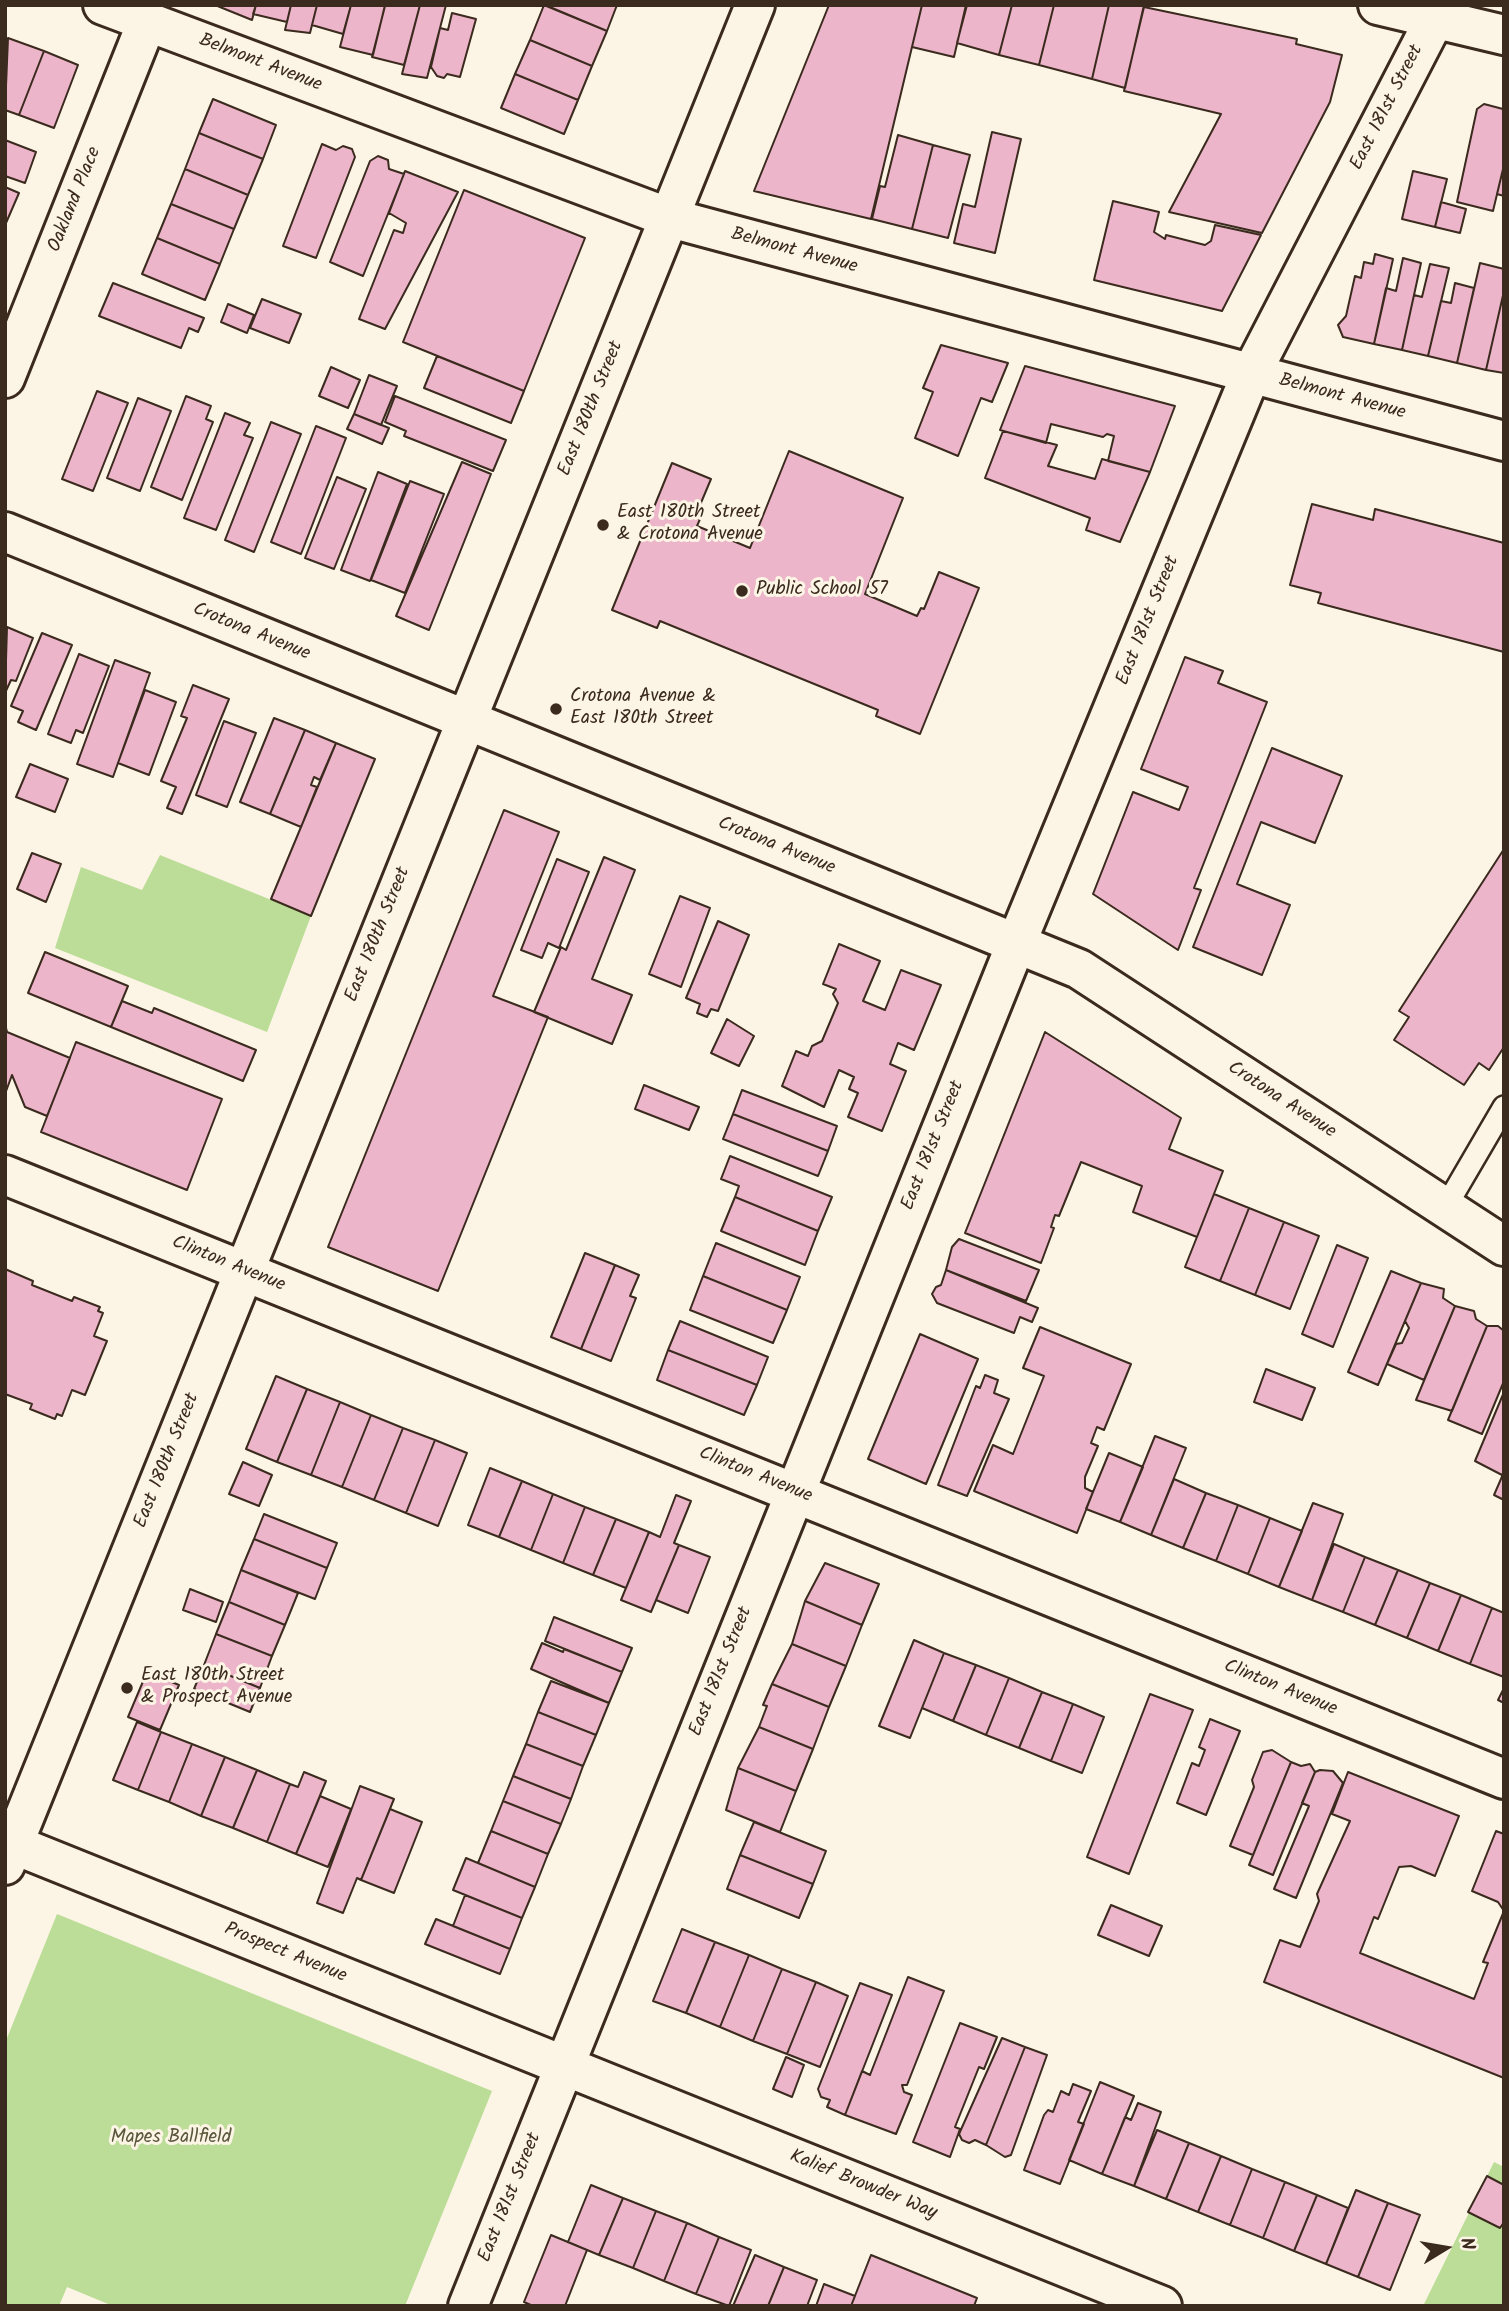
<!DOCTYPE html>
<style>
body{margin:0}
#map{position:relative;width:1509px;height:2311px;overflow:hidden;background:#fcf5e5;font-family:Kalam,sans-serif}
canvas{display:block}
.frame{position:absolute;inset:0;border:7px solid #3b2a1e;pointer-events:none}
.north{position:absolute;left:1411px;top:2213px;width:70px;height:70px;-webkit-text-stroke:5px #fcf5e5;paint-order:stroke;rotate:79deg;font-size:19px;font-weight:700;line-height:28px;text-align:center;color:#3b2a1e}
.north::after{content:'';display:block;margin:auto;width:24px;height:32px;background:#3b2a1e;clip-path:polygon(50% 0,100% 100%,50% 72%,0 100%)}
</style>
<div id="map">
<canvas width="1509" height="2311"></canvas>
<div class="frame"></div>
<div class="north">N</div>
</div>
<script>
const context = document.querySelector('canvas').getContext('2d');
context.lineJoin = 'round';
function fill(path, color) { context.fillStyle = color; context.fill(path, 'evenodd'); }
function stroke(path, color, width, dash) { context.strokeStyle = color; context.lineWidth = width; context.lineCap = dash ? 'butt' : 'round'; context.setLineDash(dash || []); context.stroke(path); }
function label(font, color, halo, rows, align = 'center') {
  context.font = font + ' Kalam,sans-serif'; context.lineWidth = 6; context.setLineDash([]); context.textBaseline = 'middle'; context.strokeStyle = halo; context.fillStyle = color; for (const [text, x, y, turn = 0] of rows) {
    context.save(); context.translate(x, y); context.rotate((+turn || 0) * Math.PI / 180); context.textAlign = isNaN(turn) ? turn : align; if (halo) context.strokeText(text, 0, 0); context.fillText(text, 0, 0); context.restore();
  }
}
fill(new Path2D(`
 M160,855L311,916L267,1032L55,948L81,867L142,890Z
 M57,1914L492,2091L405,2306H113L67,2287L59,2306H5V2043Z
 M1494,2162L1504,2167V2306H1423Z`), '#bbdd97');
const building = new Path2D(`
 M215,5H256L252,20Z
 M256,5H291L287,22L253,14Z
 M291,5H317L310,33L285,30Z
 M317,5H351L343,34L312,25Z
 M351,5H385L373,55L340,47Z
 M392,5H420L404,65L372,57L385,6Z
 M420,5H446L427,78L402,74Z
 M544,5L607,31L592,66L530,40Z
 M545,5H617L607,31Z
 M829,5H922L871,219L754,191Z
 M922,5H966L954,57L912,47Z
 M967,5H1012L999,55L957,43Z
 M1012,5H1054L1039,65L999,55Z
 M1054,5H1109L1092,79L1039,65Z
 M1109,5H1144L1125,88L1092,79Z
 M1144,7L1297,39L1296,44L1342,55L1330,102L1262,233L1169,212L1221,114L1124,91Z
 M452,13L476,19L460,77L447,74L444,78L437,76L431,67L440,28L448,30Z
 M8,38L44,51L19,115L5,110Z
 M530,40L592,66L578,100L515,74Z
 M44,51L78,65L54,128L19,115Z
 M515,74L578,100L564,134L501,108Z
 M213,99L276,125L263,159L199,133Z
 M1484,104L1503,109L1504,122V165L1493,211L1457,202L1477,109Z
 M992,132L1021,139L995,253L954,243L963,204L975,207Z
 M199,133L263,159L248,195L185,169Z
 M898,135L933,145L912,229L872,219L880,186L885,187Z
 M5,140L36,152L25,183L5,176Z
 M322,144L336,150L343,146L352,149L355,157L316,258L283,246Z
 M933,145L970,155L948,238L912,229Z
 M378,156L388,160L389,169L404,174L363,276L330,262L370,161Z
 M1504,165V196L1497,194Z
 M185,169L248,195L234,229L171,204Z
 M405,171L458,192L385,329L359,319L394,230L403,233L406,223L389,213Z
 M1413,171L1447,179L1435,227L1402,219Z
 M5,187L19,193L6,223L5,222Z
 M464,190L585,238L524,391L403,342Z
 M1113,201L1159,212L1154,232L1165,239L1166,235L1205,245L1211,241L1215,225L1261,235L1222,311L1094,280Z
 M1441,202L1466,209L1460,233L1435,227Z
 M171,204L234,229L220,264L157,238Z
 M157,238L220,264L205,300L142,274Z
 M1375,254L1393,259L1374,344L1343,337L1338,325L1346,316L1355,276L1361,278L1364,262L1373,264Z
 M1403,258L1421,263L1402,350L1374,344L1386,288L1396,291Z
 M1480,263L1504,269V291L1486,370L1457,363Z
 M1430,264L1449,268L1428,356L1402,350L1414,295L1422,297Z
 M113,283L204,318L198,332L189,328L181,348L99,316Z
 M1455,283L1474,288L1457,363L1428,356L1441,301L1451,303Z
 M1504,291V373L1486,370Z
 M262,299L301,314L289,343L250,328Z
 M228,304L254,315L247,333L221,322Z
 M941,345L1008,363L992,402L981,398L958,456L915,438L933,392L923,388Z
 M437,356L524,391L511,423L424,388Z
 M1025,366L1175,406L1150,472L1108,461L1114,436L1107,434L1103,437L1051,424L1046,443L1000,430Z
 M331,367L360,380L348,408L319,396Z
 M369,375L397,386L381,425L354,414Z
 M97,391L128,403L93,491L62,479Z
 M186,396L211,406L206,419L213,422L182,500L151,487Z
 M395,396L506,440L493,471L404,436L406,431L385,422Z
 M138,398L171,411L140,491L107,478Z
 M225,413L250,423L244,435L253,438L216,530L184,518Z
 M354,414L389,428L382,444L347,429Z
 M271,422L301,434L254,552L225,540Z
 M316,426L346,438L301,554L271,542Z
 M1003,431L1057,445L1048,466L1095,479L1102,459L1150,472L1120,542L1086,530L1090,518L985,478Z
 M789,451L903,498L865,594L917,616L921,608L924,609L939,572L979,588L920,734L876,716L878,710L660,621L657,628L612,610L672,463L711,479L695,517L700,519L697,526L750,548Z
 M462,462L491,474L429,630L396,616Z
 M378,472L407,484L370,581L341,570Z
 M337,477L366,489L334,569L305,558Z
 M410,481L444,494L405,593L371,580Z
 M1312,504L1373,520L1375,509L1504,543V652L1318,603L1321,593L1290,585Z
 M7,627L33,638L16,681L11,680L5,693Z
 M42,633L72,645L36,730L18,722L23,711L11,706Z
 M79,654L109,666L83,733L76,730L71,743L48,734Z
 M1185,657L1223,671L1218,683L1267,702L1194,888L1201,890L1178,950L1093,894L1133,792L1179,810L1188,787L1141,769Z
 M115,660L150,673L113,777L77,764Z
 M193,685L229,699L182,814L167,808L176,787L161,781L187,718L181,716Z
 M145,690L176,702L149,775L118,763Z
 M274,718L305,730L270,814L240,802Z
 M224,721L256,733L227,807L196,795Z
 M305,730L336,743L320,780L314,777L311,785L317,787L301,827L270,814Z
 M336,743L375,759L311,916L271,899Z
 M1272,748L1342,776L1315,843L1261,822L1237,884L1290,905L1262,975L1193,947Z
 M30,764L68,779L55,812L16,797Z
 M504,810L559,832L493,996L548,1017L438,1291L328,1247Z
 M1504,849V1047L1489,1070L1479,1063L1464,1085L1394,1040L1409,1017L1399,1011Z
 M32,853L61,864L46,902L17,889Z
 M604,857L635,870L592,979L632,995L612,1044L534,1012L561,947L566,950Z
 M557,859L589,872L559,948L548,943L542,958L521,950Z
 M680,896L710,908L681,987L649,974Z
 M718,921L749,935L718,1011L711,1009L707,1017L697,1013L700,1004L686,998Z
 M839,944L880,961L863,1001L885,1010L901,970L941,985L914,1050L898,1043L890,1064L906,1071L882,1131L848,1117L858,1093L849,1089L854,1077L839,1070L824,1107L782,1086L796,1051L808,1056L812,1046L822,1041L838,1003L833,994L836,989L823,984Z
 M45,952L128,986L111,1027L28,993Z
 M122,1001L152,1013L154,1008L256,1050L243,1081L111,1027Z
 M727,1019L754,1036L739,1066L711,1053Z
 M5,1024L7,1032L70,1058L47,1116L25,1107L12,1075L5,1094Z
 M1045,1032L1181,1118L1169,1149L1223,1171L1197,1237L1133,1212L1142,1186L1081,1162L1059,1216L1055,1215L1051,1227L1054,1228L1041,1263L965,1233Z
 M76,1042L222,1099L187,1190L41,1132Z
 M644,1085L699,1107L689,1130L635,1109Z
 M742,1090L837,1126L828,1151L733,1114Z
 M733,1114L828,1151L818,1176L723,1139Z
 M730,1156L832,1197L818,1231L735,1197L739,1186L721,1179Z
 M1214,1194L1249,1208L1220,1281L1185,1267Z
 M735,1197L818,1231L805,1265L721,1231Z
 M1249,1208L1284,1222L1255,1295L1220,1281Z
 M1284,1222L1319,1236L1290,1309L1255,1295Z
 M959,1239L1039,1270L1026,1301L946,1270L952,1247Z
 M716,1243L800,1277L787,1310L703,1276Z
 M1337,1245L1368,1258L1333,1347L1302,1334Z
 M585,1253L615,1265L581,1349L551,1337Z
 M615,1265L639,1275L630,1296L636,1298L611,1361L581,1349Z
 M5,1269L33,1281L32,1285L72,1301L74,1297L100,1307L98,1311L103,1313L94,1336L107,1341L85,1395L72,1390L62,1416L57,1414L55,1419L30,1409L32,1404L5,1394Z
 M946,1270L1038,1308L1032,1322L1020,1317L1014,1333L937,1303L932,1294L936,1287L941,1285Z
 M1391,1271L1421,1283L1378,1385L1348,1372Z
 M703,1276L787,1310L773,1343L690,1310Z
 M1421,1283L1444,1289L1443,1298L1455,1306L1424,1380L1387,1364L1396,1344L1402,1343L1409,1328L1405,1321Z
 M1455,1306L1474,1311L1476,1319L1487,1326L1452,1411L1416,1400Z
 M680,1321L768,1357L757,1385L668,1350Z
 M1487,1326H1498L1504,1331V1381L1482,1434L1448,1420Z
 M1040,1327L1131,1364L1104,1430L1097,1427L1091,1443L1098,1446L1085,1477V1488L1093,1492L1077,1533L974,1491L993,1445L1013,1454L1044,1376L1023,1368Z
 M920,1334L978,1359L926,1484L868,1459Z
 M668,1350L757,1385L744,1415L657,1380Z
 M1266,1369L1315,1388L1302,1420L1254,1402Z
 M985,1375L998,1380L994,1393L1009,1399L967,1496L938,1485L976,1386L980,1388Z
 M276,1376L307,1389L277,1462L246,1449Z
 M307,1389L340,1402L311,1475L277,1462Z
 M1504,1392V1472L1502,1475L1475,1461Z
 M340,1402L371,1415L342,1487L311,1475Z
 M371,1415L403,1428L374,1500L342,1487Z
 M403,1428L435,1440L406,1513L374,1500Z
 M1155,1436L1186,1448L1151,1535L1120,1522Z
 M435,1440L467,1453L438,1526L406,1513Z
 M1109,1453L1143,1467L1120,1522L1086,1509Z
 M243,1462L272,1475L259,1506L229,1494Z
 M490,1468L522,1481L499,1537L468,1525Z
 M1504,1472V1500L1494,1495Z
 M1174,1479L1206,1493L1183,1548L1151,1535Z
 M522,1481L553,1494L531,1550L499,1537Z
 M1206,1493L1238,1505L1216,1561L1183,1548Z
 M553,1494L585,1507L563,1563L531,1550Z
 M676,1495L691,1501L674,1543L679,1545L651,1612L621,1600L649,1532L660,1537Z
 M1313,1503L1343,1514L1312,1600L1279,1587Z
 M1238,1505L1270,1518L1248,1574L1216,1561Z
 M585,1507L616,1519L593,1575L563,1563Z
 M264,1514L337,1543L327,1568L254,1539Z
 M1270,1518L1302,1531L1279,1587L1248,1574Z
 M616,1519L649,1532L626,1588L593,1575Z
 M254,1539L327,1568L315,1599L241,1570Z
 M1334,1544L1365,1557L1343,1612L1312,1600Z
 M679,1545L710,1557L688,1613L656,1600Z
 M1365,1557L1398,1570L1375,1625L1343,1612Z
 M825,1563L879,1584L862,1625L805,1601Z
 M241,1570L298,1593L285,1625L229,1602Z
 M1398,1570L1430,1583L1407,1638L1375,1625Z
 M1430,1583L1461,1595L1438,1651L1407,1638Z
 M190,1589L223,1602L216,1622L183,1610Z
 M1461,1595L1492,1608L1470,1664L1438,1651Z
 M805,1601L862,1625L846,1666L792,1644Z
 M229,1602L285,1625L272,1656L216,1634Z
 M1492,1608L1504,1613V1677L1470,1664Z
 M554,1617L632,1648L622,1672L545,1641Z
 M216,1634L272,1656L260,1688L204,1665Z
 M914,1640L944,1653L910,1738L879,1726Z
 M542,1643L563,1652L564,1649L622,1672L609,1703L531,1669Z
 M792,1644L846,1666L829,1707L772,1684Z
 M944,1653L976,1665L953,1721L922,1708Z
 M204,1665L260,1688L250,1712L194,1689Z
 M976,1665L1009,1678L986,1735L953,1721Z
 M147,1672L179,1685L160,1730L128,1717Z
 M1009,1678L1042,1692L1019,1748L986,1735Z
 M551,1681L609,1703L596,1735L538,1712Z
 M772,1684L829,1707L813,1749L759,1727L767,1706L763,1705Z
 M1504,1688V1703L1498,1700Z
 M1042,1692L1073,1704L1051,1761L1019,1748Z
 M1150,1694L1193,1710L1129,1874L1087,1857Z
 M1073,1704L1104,1717L1082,1773L1051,1761Z
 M538,1712L596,1735L583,1766L526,1744Z
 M1210,1719L1240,1731L1206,1815L1177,1803L1192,1763L1199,1766L1205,1750L1199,1747Z
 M137,1722L161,1732L138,1790L113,1780Z
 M759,1727L813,1749L796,1791L738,1768Z
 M161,1732L192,1744L169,1802L138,1790Z
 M192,1744L225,1757L201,1816L169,1802Z
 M526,1744L583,1766L571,1799L513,1776Z
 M1272,1750L1291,1762L1253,1855L1230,1846L1254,1787L1252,1780L1263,1752Z
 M225,1757L257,1770L233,1828L201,1816Z
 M1291,1762L1301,1766L1310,1764L1315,1772L1273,1875L1249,1865Z
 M738,1768L796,1791L780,1832L726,1810Z
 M257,1770L290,1784L267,1842L233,1828Z
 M1320,1770L1333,1771L1343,1783L1296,1898L1274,1889L1309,1806L1302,1803L1315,1772Z
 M304,1772L326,1781L296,1854L267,1842L290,1784L298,1787Z
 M1348,1772L1459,1816L1435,1876L1411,1866L1399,1867L1378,1919L1374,1917L1360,1953L1474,1999L1488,1963L1483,1962L1504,1911L1498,1902L1472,1891L1496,1831L1504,1834V2078L1264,1982L1280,1940L1300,1947L1319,1901L1317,1894L1350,1821L1332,1814Z
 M513,1776L571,1799L561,1824L503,1801Z
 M360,1786L394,1799L361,1880L357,1878L343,1913L317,1903Z
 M320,1796L351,1809L328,1867L296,1854Z
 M503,1801L561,1824L548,1854L491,1831Z
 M390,1809L422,1822L394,1893L361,1880Z
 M754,1822L826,1851L813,1884L740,1855Z
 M491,1831L548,1854L535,1887L478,1863Z
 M740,1855L813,1884L799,1918L727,1889Z
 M466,1858L535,1887L522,1918L453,1890Z
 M465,1895L522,1918L510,1949L453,1926Z
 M1111,1905L1162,1926L1149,1956L1098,1935Z
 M436,1919L510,1949L500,1974L425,1944Z
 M682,1929L715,1942L686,2013L653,2001Z
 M715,1942L749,1955L720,2027L686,2013Z
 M749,1955L782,1969L753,2041L720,2027Z
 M782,1969L816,1982L787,2054L753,2041Z
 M908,1977L944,1991L907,2085H902L904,2092L912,2095L896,2134L845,2115L862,2071L870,2075Z
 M816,1982L848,1996L820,2067L787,2054Z
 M860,1983L892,1995L845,2115L827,2107L830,2100L821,2097L818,2089Z
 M960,2023L997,2037L984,2069L979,2067L955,2127L960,2129L950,2157L913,2142Z
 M1002,2038L1025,2047L986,2145L975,2140L969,2143L962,2140L959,2134Z
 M1025,2047L1047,2055L1011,2155L1005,2157L986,2145Z
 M786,2057L804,2065L792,2097L773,2089Z
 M1100,2082L1134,2096L1102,2174L1069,2160Z
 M1073,2084L1091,2091L1078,2122L1084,2124L1060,2184L1024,2170L1044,2115L1048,2110L1053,2112L1061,2091L1069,2095Z
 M1138,2103L1161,2112L1134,2186L1102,2174L1125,2117L1131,2120Z
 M1157,2130L1189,2143L1166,2199L1134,2186Z
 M1189,2143L1221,2156L1198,2212L1166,2199Z
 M1221,2156L1252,2169L1230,2225L1198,2212Z
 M1252,2169L1285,2182L1263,2238L1230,2225Z
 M1487,2176L1504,2185V2222L1500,2228L1468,2212Z
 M1285,2182L1317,2195L1294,2251L1263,2238Z
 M591,2185L623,2198L599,2255L568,2242Z
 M1356,2190L1388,2203L1358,2277L1326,2264Z
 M1317,2195L1348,2208L1326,2264L1294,2251Z
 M623,2198L656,2211L633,2268L599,2255Z
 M1388,2203L1420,2215L1390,2290L1358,2277Z
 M656,2211L687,2223L664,2281L633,2268Z
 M687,2223L719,2237L696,2294L664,2281Z
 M551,2235L587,2250L565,2306H533L524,2302Z
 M719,2237L751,2250L729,2306L696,2294Z
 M755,2255L784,2267L768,2306H733Z
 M871,2255L977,2298L974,2306H851Z
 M784,2267L817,2280L807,2306H768Z
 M824,2284L855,2296L851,2306H816Z`);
fill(building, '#edb5ca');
stroke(building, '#3b2a1e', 2);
const lane = new Path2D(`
 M1445,1208L1504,1107`);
const street = new Path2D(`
 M103,5L670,218L1504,441
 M1378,5L1504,35
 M5,378L147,22
 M5,1175L1504,1779
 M5,1841L1162,2306
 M468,2306L1016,944L1251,374L1442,5`);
const secondary = new Path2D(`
 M5,532L1079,969L1504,1246
 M5,1865L755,5`);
stroke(lane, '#3b2a1e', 26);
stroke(street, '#3b2a1e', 44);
stroke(secondary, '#3b2a1e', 44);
stroke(lane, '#fcf5e5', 21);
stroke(street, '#fcf5e5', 38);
stroke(secondary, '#fcf5e5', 38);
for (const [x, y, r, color] of [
 [603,525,7,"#3b2a1e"],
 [742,591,7,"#3b2a1e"],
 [556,709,7,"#3b2a1e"],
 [127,1688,7,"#3b2a1e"]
]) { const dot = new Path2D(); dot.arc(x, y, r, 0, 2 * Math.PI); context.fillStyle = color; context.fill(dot); stroke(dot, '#fcf5e5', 2.5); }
label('19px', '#3b2a1e', '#fcf5e5', [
 ["Belmont Avenue",260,64,21],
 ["East 181st Street",1388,108,-63],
 ["Oakland Place",76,200,-68],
 ["Belmont Avenue",794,252,15],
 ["Belmont Avenue",1342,398,15],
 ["East 180th Street",592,409,-68],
 ["East 181st Street",1149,621,-68],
 ["Crotona Avenue",251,633,22],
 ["Crotona Avenue",776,847,22],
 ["East 180th Street",379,935,-68],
 ["Crotona Avenue",1281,1101,33],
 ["East 181st Street",934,1146,-68],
 ["Clinton Avenue",228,1265,22],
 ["East 180th Street",168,1461,-68],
 ["Clinton Avenue",755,1476,22],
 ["East 181st Street",722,1672,-68],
 ["Clinton Avenue",1280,1689,22],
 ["Prospect Avenue",285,1954,22],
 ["Kalief Browder Way",863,2186,22],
 ["East 181st Street",511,2198,-68]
]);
label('19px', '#3b2a1e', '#fcf5e5', [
 ["East 180th Street",617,514],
 ["& Crotona Avenue",617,536],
 ["Public School 57",756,591],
 ["Crotona Avenue &",570,698],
 ["East 180th Street",570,720],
 ["East 180th Street",141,1677],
 ["& Prospect Avenue",141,1699]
], 'left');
label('19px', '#5b573c', '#fcf5e5', [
 ["Mapes Ballfield",171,2139]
]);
</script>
